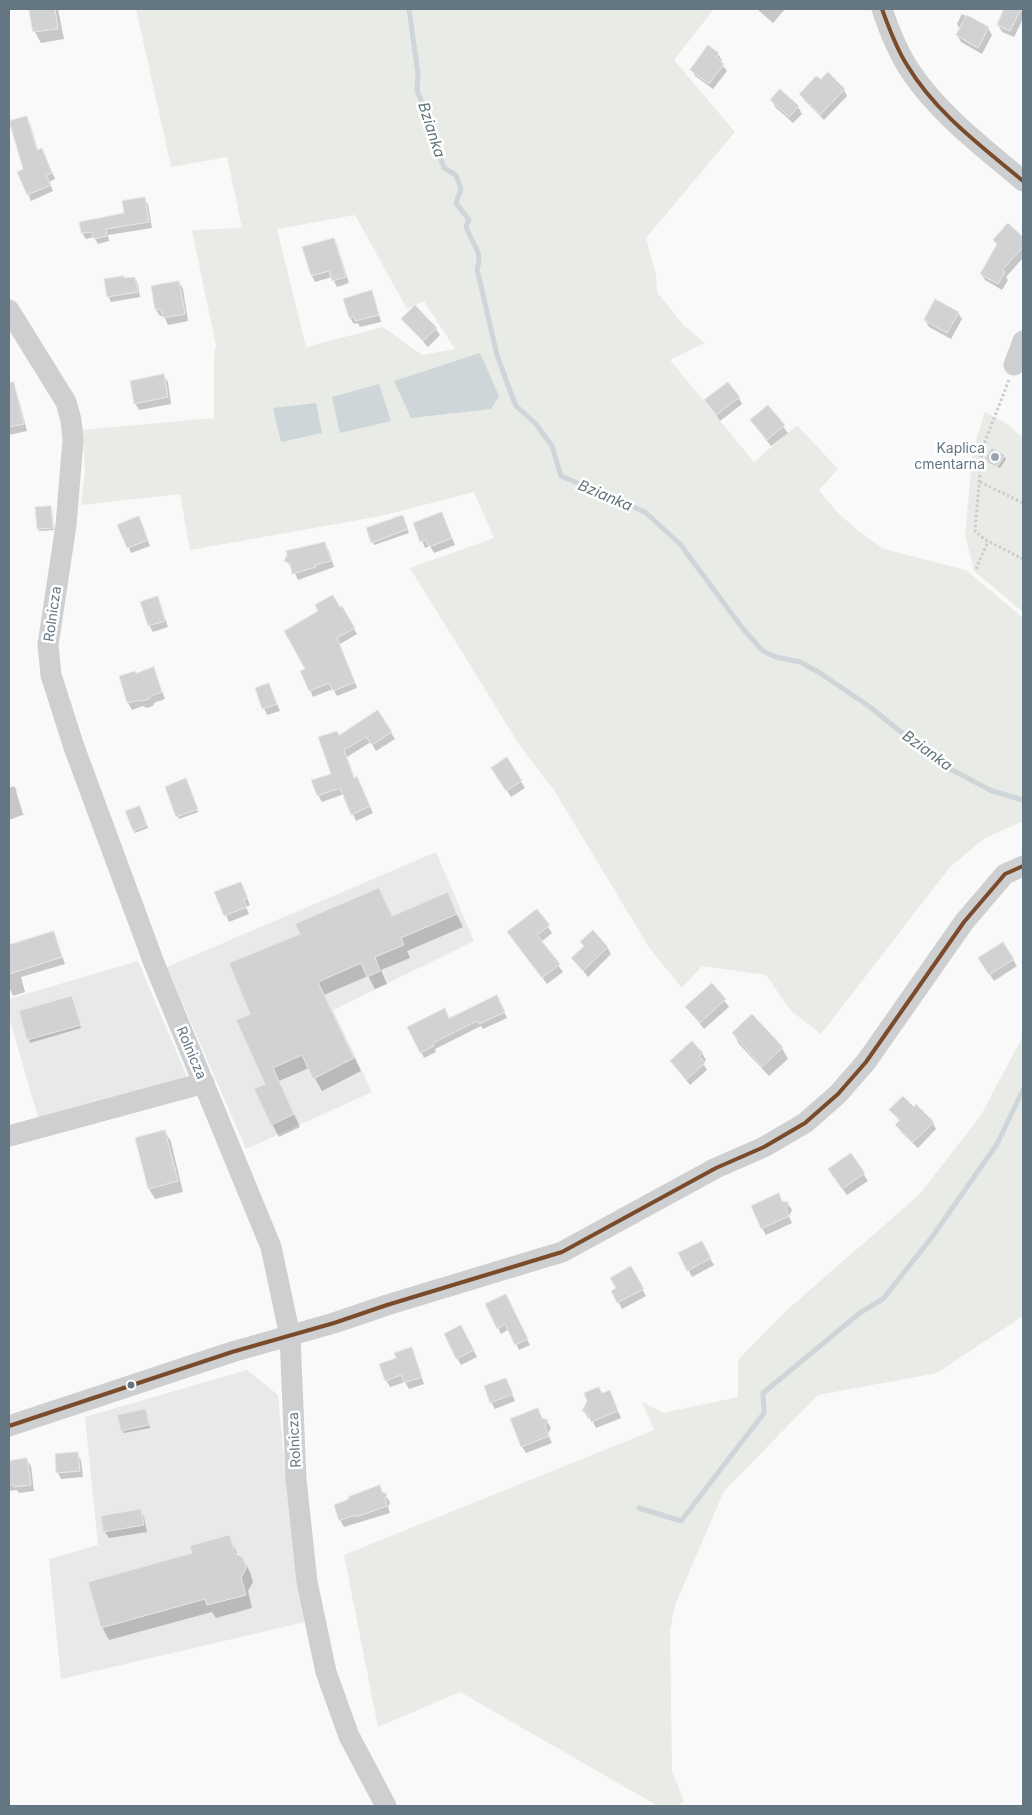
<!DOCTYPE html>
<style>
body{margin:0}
#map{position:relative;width:1032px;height:1815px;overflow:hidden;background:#f9f9f9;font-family:Inter,sans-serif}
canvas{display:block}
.frame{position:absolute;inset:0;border:10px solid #657683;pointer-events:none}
</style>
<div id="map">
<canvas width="1032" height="1815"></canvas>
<div class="frame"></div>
</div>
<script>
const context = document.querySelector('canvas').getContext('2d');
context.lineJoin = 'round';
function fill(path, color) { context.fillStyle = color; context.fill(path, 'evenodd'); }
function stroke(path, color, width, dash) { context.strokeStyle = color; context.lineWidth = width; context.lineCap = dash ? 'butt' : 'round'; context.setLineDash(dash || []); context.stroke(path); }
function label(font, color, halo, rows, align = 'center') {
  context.font = font + ' Inter,sans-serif'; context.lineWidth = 5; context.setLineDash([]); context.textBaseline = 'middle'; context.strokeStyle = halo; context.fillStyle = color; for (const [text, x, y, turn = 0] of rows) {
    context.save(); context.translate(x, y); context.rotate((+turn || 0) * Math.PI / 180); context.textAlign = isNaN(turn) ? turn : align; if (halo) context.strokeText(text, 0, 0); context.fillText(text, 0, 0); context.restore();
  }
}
fill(new Path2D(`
 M436,852L474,941L333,1010L372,1092L246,1149L167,967Z
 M138,961L187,1077L41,1128L9,1017V999Z
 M247,1370L278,1395L289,1515L305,1622L61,1679L49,1559L98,1545L85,1417Z`), '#e8e9e9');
fill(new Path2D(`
 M136,9H714L674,60L735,132L646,238L656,274L657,292L684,326L705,343L670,360L754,462L797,425L838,469L819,490L836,511L858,531L884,549L966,570L1023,618V821L985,838L950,867L821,1034L791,1011L766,975L702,966L682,988L650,949L554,790L520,746L410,568L494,538L474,492L381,516L190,550L180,494L81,505L85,470L82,430L214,418V354L216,346L192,230L242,228L227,157L171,167ZM355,215L407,309L424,301L455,349L422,355L383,327L306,347L277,229Z
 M985,412L1009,425L1023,438V612L974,571L965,535L973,450Z
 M1023,1036V1316L937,1373L818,1395L724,1491L675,1605L670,1630L672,1772L684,1801L677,1806H658L460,1692L378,1727L344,1555L654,1430L642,1402L663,1413L738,1397V1360L787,1310L920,1194L981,1115Z`), '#e8ebe6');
fill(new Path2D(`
 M480,353L499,396L491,409L411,418L394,381Z
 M379,384L391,421L340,433L332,397Z
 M316,403L322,433L281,442L273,408Z`), '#ced6d9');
fill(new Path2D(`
 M31,9H58L64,39L41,43L35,32Z
 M757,9H785L773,23Z
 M1006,9H1020L1023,13V19L1014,37L1002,32L998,25Z
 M962,14L988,28L992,35L982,54L961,42L957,35L960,30L957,24Z
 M718,54L722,60L720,62L727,71L713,89L695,76L692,70Z
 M844,90L847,96L824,120L804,100L801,94Z
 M772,100L798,107L802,114L793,123L775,107Z
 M26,117L30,123L38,151L45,155L55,179L49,182L53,191L31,201L28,194L25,170Z
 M144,199L148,204L152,228L108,235L109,241L98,244L94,237L86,239L82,233L80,223L125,214Z
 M1008,225L1023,238V258L1006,277L1008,280L1002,290L985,280L981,274L998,246L994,240Z
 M334,239L337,245L349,283L337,287L332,277L315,282L312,276Z
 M135,278L138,284L140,297L111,302L108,296L125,280Z
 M179,282L183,289L188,321L168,325L164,316H160L156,310Z
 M371,292L375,299L381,322L360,327L358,323L354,324L350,318Z
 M958,313L962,319L951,339L929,327L925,320Z
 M403,319L436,329L440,335L428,347L407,325Z
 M164,376L168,382L171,404L139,410L135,403Z
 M16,393L19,400L27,431L9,435V394Z
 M739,398L742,404L720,421L706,400Z
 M768,407L788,433L771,446L751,421Z
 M1004,456L1006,459L1000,468L988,462L987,459Z
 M51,507L52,510L54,530L39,531L38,528Z
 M404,520L409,533L374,545L373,542Z
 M445,520L455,545L434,553L430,546L425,548L415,524Z
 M142,523L150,546L131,553L119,525Z
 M325,544L329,551L334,567L298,580L293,569L286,561Z
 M157,598L161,605L168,627L153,632L149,625Z
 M342,607L357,634L340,644L357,688L337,696L333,689L313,697L302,671L307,670L339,609Z
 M154,669L165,699L154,703L153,706L147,708L143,706L132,710L128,703L120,677Z
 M269,684L280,711L267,715L256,689Z
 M378,712L395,739L376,751L371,742L347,757L355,779L360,784L373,813L356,821L344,794L322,802L318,795L332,774L339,737Z
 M507,759L525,788L511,797L493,768Z
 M187,783L198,812L179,819L177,816Z
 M14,786L17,791H16L23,814H25L9,820V788Z
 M141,810L148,828L135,833L134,830Z
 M241,883L250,905L246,907L249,914L229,922L216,893Z
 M379,889L393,917L447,894L463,927L407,951L410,958L381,970L387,984L375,989L368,976L324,995L361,1071L322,1091L309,1068L279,1081L300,1127L279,1137L272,1124L267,1085L252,1014L301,935Z
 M537,911L552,933L541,942L563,972L547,984L509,933Z
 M54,932L65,964L21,977L25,992L13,996L9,987V942L11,945Z
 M582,942L607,947L611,954L588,977L573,958L585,947Z
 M1003,944L1017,966L994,981L984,965Z
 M712,985L729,1007L704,1029L687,1008Z
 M73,1000L81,1028L30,1043L20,1012Z
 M499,1002L507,1018L483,1029L481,1026L435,1049L436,1052L424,1058L409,1027L449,1019Z
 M752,1016L782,1048L788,1059L769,1076L739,1044L733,1033Z
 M702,1053L706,1060L703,1063L707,1070L690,1085L671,1061Z
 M891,1110L933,1123L936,1129L918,1148L901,1132L897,1125L900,1122Z
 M165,1131L171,1142L183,1192L155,1199L149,1189L136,1139Z
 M851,1155L868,1181L847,1195L833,1176Z
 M782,1202L788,1204L792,1210L789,1216L792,1223L766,1235L762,1228Z
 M701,1243L714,1265L692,1277L680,1254Z
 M631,1268L646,1296L622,1309L613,1291L618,1289Z
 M508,1301L530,1345L519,1350L509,1329L501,1334L498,1328Z
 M465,1333L477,1357L461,1365L457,1358Z
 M411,1349L424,1384L409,1389L405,1382L390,1387L386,1380L397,1359Z
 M506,1380L515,1401L495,1409L491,1402Z
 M610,1392L621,1418L596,1428L592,1420L588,1418L584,1411L602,1395Z
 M538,1409L543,1420L547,1421L551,1428L548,1434L552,1443L526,1453L522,1447Z
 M147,1413L150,1428L124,1433L122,1430Z
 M77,1453L81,1460L83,1477L61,1479L58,1473Z
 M27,1460L31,1466L34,1491L19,1493L17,1490L9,1491V1462Z
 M379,1487L390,1502L388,1507L390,1513L344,1527L340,1520Z
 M140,1510L144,1517L147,1532L109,1538L105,1532Z
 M229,1537L238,1556L242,1558L250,1572L253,1582L248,1591L252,1608L216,1618L212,1612L109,1640L102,1627L194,1554Z`), '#0003');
stroke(new Path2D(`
 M409,9L418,74L417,91L429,117V125L444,168L456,175L461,189L456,203L469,220L466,226C470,242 484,251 477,269L497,355L512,396L516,406L535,423L552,446L561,476L585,486L594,494L625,503L645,512L680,544L743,629L763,651L776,657L800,662L820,673L870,707L939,763L992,791L1023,800
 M639,1508L681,1521L764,1413L763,1393L861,1312L883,1299L932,1237L997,1144L1023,1090`), '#ced6d9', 5);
const building = new Path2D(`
 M29,9H55L58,29L33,32Z
 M1004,9H1021L1010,31L997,25Z
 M967,15L989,27L978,48L956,35Z
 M708,45L719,53L716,57L724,64L709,84L690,70Z
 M828,72L845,89L820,115L799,94L816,76L821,79Z
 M780,89L799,106L789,117L770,100Z
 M27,116L37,150L42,148L52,173L46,175L51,185L27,195L17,172L23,169L9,121Z
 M145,197L149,222L106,229L107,236L94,239L92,232L81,233L79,222L124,213L122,201Z
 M1008,223L1023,237V247L1002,270L1005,272L998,284L980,274L997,244L993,240Z
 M334,238L346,277L332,281L329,271L311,276L302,247Z
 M124,276V278L135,277L138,292L107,297L104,279Z
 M179,281L185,314L163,318L161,309L155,310L151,286Z
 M372,290L379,315L355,321L354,316L349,318L343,299Z
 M935,299L959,312L947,333L924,320Z
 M415,305L437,328L423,341L401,319Z
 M164,374L168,397L134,404L130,381Z
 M14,382L24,424L9,427V383Z
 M728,382L740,397L716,415L704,400Z
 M768,405L785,425L767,440L750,420Z
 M992,448L1005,455L998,466L985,459Z
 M51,506L53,528L37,529L35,507Z
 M442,512L452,538L429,547L426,540L420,542L413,523Z
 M403,515L408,529L371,543L366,528Z
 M139,516L148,540L127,548L117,525Z
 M325,542L331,561L315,565L316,567L292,574L290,564L284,561L287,555L286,551Z
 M333,595L340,607L342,606L355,628L337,638L355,682L333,691L329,683L309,691L300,671L305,669L284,631L318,611L315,605Z
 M158,596L165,621L148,626L140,602Z
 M154,667L162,692L151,696L149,699L142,701L139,700L127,703L119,676L135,671L136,673Z
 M269,683L277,704L262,709L255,688Z
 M378,710L392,732L372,745L366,737L344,750L354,778L357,776L370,806L351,815L340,788L317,796L311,780L331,774L318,737L337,731L339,735Z
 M507,757L522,781L506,791L491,768Z
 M186,778L198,809L176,817L165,787Z
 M140,806L147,825L133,831L125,811Z
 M241,882L248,898L243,900L247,907L224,916L214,892Z
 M379,888L392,916L448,892L457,914L401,938L404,945L375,957L380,971L367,977L361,963L318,982L354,1058L313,1079L302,1055L273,1068L294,1114L271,1125L254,1089L265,1084L236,1020L250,1014L229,963L300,934L295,924Z
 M537,909L550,925L537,935L560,964L542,978L507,932Z
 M593,930L608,947L583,971L571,958L584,946L580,942Z
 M54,931L62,957L9,974V945Z
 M1003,942L1014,959L989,975L978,958Z
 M712,983L726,999L700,1023L685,1007Z
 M497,995L505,1012L479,1024L477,1021L433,1043L434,1046L420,1053L407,1027L445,1008L449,1018Z
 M72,996L81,1025L27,1040L19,1011Z
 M752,1014L783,1047L762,1067L732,1033Z
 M692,1041L703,1053L699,1056L705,1063L686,1080L670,1061Z
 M903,1096L914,1107L916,1104L934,1122L913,1142L895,1125L900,1120L889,1110Z
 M165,1130L178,1181L148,1189L135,1138Z
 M851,1153L865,1173L842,1189L828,1169Z
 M779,1193L782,1201L789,1202L786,1209L789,1216L761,1229L751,1206Z
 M702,1241L711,1258L687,1271L678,1253Z
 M631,1266L644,1289L617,1303L611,1291L616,1288L610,1278Z
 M506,1294L528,1339L515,1345L505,1324L497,1329L485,1304Z
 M461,1325L474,1350L456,1359L444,1334Z
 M412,1347L422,1377L404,1383L401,1375L385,1381L379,1364L396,1358L394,1353Z
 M506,1378L513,1394L490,1403L484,1386Z
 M599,1387L602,1393L610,1390L618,1411L591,1422L588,1414L582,1411L587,1401L584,1393Z
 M538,1408L542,1418L548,1420L545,1426L549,1436L521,1447L510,1419Z
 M146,1409L149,1425L121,1431L117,1415Z
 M78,1452L80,1471L56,1473L55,1454Z
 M27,1458L31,1485L14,1487L13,1484L9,1485V1461Z
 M380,1485L382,1492L387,1494L385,1499L387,1506L356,1517L355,1515L339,1521L334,1505L349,1499L348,1497Z
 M141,1509L144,1525L103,1532L101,1516Z
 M230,1535L234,1553L243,1557L246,1568L241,1578L246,1595L207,1605L205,1599L101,1628L88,1582L192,1553L190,1546Z`);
fill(building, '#d0d2d3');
stroke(building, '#e8e8e8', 1);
stroke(new Path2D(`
 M1009,380L982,449L975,531L984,539L1023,559
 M980,482L1023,503
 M976,569L988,541`), '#cbcccd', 3, [2.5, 2.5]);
stroke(new Path2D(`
 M882,9C889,30 898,53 911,72C940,115 984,148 1023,181
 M9,310L66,402L71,420L73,440L66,525L48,645L51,675L74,747L154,963L271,1247L290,1336L296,1479L307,1582L326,1672L349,1736L386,1806
 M1014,365L1023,341
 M9,1136L204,1083
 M9,1426L232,1352L334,1323L387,1305L562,1252L716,1168L764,1147L805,1123L838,1094L866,1062L964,922L1005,874L1023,866`), '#cecfd0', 21);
stroke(new Path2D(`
 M882,9C889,28 896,48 907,65C935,112 981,146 1023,181
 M9,1426L232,1352L334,1323L387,1305L562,1252L716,1168L764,1147L805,1123L838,1094L866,1062L964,922L1005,874L1023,866`), '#7a4b2a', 4);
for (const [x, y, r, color] of [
 [995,457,5,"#99a4ac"],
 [131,1385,4.5,"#657683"]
]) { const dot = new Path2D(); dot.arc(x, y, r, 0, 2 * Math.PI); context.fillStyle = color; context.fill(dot); stroke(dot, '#fff', 2); }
label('14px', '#657683', '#fff', [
 ["Kaplica",985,449],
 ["cmentarna",985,465]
], 'right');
label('14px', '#657683', '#fff', [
 ["Rolnicza",53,614,-82],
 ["Rolnicza",191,1053,67],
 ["Rolnicza",295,1440,-93]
]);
label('italic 15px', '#60757c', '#fff', [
 ["Bzianka",431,130,72],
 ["Bzianka",605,496,23],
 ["Bzianka",927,751,36]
]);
</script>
